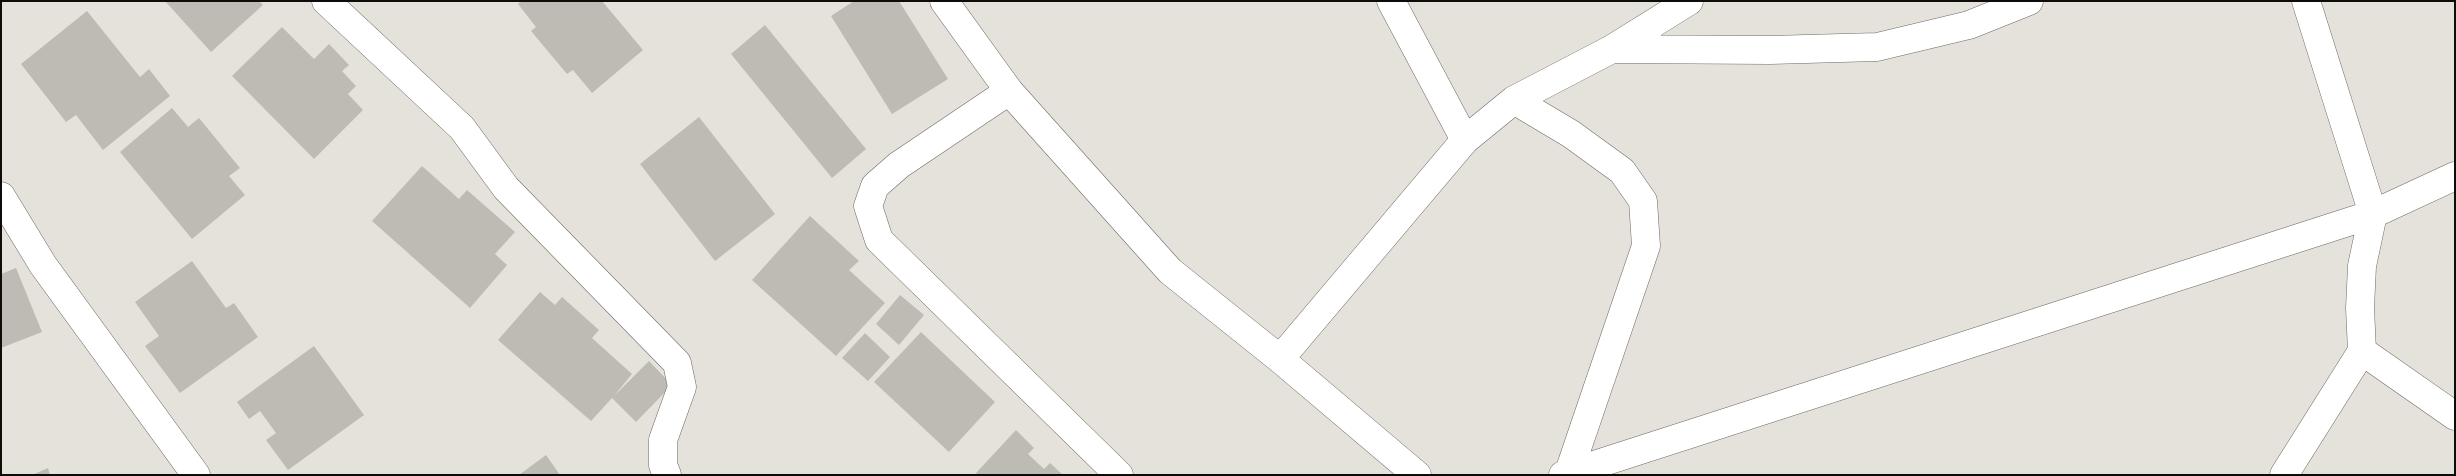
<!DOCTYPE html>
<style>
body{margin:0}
#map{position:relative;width:2456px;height:476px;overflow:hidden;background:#e5e2db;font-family:Overpass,sans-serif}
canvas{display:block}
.frame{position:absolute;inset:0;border:2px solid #0d0c09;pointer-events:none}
</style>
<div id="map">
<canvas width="2456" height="476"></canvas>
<div class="frame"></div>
</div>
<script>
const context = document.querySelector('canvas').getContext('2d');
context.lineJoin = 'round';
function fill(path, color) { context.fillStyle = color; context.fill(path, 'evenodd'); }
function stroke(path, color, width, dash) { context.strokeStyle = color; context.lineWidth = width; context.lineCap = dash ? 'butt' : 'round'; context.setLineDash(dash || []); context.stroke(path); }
fill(new Path2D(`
 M165,1H259L263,5L211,52Z
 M521,1H602L643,50L592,93L573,70L567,74L531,31L536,27L518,4Z
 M854,1H899L948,79L892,114L831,16Z
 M87,11L140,77L149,69L170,96L103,150L76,115L66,122L21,64Z
 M765,25L866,149L832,178L731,54Z
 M282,27L314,59L329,44L349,65L342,71L356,86L348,94L363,110L314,159L232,76Z
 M172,108L188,127L199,118L240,168L229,176L245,195L192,239L120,152Z
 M699,117L775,214L715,261L640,164Z
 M422,166L459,199L467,190L515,232L495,254L507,265L470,308L372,221Z
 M810,216L859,261L849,270L885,303L836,356L752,280Z
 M192,261L226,308L234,303L258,337L180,393L145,346L159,336L135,302Z
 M16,268L42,332L1,348V274Z
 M540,292L555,305L562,297L599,330L592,338L632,374L614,396L649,361L672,385L636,422L612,398L591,421L498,340Z
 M900,295L924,315L899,345L876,324Z
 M921,332L995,402L949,452L874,382Z
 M865,333L890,357L868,381L842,358Z
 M314,346L364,415L288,470L266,440L276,433L260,411L249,419L237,402Z
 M1016,430L1034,448L1028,454L1044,469L1050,463L1063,475H978L976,473Z
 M546,455L560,475H519Z
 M48,468L50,475H32Z`), '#bebbb4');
const street = new Path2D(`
 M326,1L462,128L506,188L677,363L682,387L663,440V465L667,475
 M944,1L1009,91L1170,271L1280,359L1417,475
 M1391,1L1465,140
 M1612,49L1770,50L1877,47L1969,25L2029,1
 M1009,91L899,165L875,186L868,206L879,240L1119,475
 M1514,100L1571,134L1622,171L1643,201L1646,246L1569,472
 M1,196L43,265L196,475
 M2362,351L2455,416
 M1280,359L1465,140L1514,100L1612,49L1689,1
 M1563,475L2373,214L2455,176
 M2284,475L2362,351L2360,308L2362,266L2373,214L2306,1`);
stroke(street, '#6c6a64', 29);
stroke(street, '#fff', 28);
</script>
